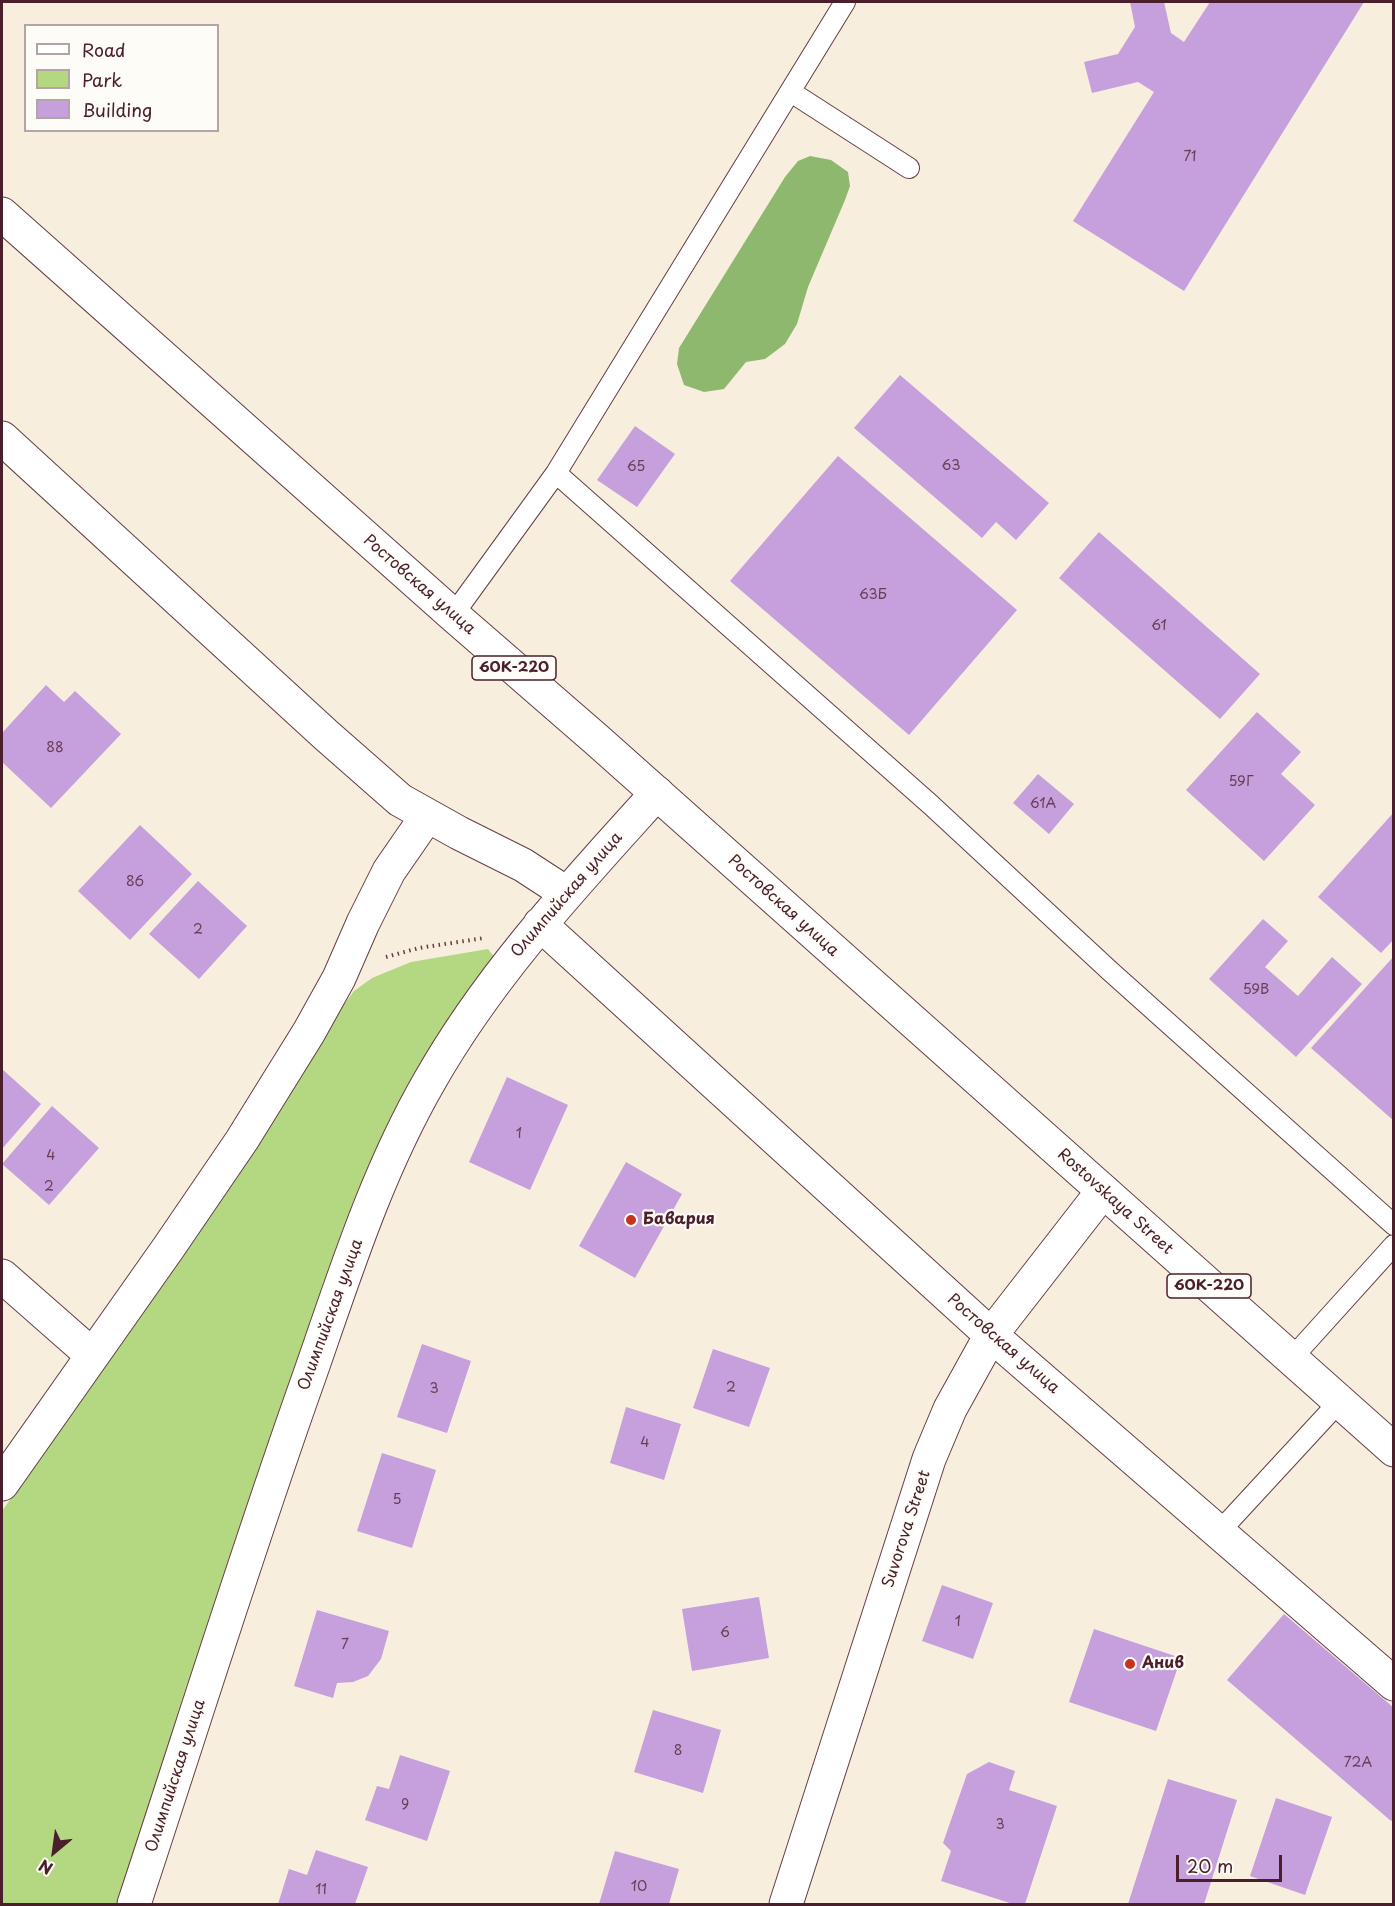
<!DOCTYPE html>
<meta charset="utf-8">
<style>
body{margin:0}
#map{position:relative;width:1395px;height:1906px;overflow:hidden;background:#f8eedd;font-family:"Playpen Sans",sans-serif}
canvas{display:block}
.frame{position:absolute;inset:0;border:3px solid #4a1f2b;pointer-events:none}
.legend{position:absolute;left:24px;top:24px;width:195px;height:108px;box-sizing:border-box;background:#fdfcf7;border:2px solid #b5a4a5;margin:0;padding:8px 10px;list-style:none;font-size:18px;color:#4a1f2b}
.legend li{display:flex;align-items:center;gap:12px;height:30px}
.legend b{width:30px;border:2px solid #b5a4a5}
.north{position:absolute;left:24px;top:1822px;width:60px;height:60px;-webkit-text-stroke:4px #fdfcf7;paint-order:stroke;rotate:209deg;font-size:16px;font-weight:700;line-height:24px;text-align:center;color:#4a1f2b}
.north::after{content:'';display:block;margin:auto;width:21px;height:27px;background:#4a1f2b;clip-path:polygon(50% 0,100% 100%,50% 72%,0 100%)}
.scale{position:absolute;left:1176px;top:1855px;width:106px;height:27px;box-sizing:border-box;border:3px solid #4a1f2b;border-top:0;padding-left:8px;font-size:18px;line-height:21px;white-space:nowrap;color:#4a1f2b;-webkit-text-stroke:4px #fdfcf7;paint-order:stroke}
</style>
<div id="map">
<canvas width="1395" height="1906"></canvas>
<div class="frame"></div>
<ul class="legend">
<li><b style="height:8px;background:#fff"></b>Road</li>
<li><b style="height:16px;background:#b4d881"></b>Park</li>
<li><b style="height:16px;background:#c5a0dc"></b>Building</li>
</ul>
<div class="north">N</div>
<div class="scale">20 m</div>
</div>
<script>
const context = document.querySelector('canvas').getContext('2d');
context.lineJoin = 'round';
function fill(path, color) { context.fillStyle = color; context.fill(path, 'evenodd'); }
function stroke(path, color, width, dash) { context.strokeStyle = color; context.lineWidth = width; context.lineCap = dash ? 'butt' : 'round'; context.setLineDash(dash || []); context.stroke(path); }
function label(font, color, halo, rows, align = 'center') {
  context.font = font + ' "Playpen Sans",sans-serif'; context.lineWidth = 4.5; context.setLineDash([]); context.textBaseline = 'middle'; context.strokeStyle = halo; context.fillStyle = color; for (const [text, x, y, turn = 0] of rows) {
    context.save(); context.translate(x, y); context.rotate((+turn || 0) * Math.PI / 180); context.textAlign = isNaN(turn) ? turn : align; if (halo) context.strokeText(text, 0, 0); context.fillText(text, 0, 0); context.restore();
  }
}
fill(new Path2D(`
 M488,949L496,959L458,1018L119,1904H2V1511L109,1361L278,1109L339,1011L354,991L372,978L411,962Z`), '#b4d881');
fill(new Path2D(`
 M810,156L831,160L848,172L850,186L845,200L808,287L797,324L785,344L765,359L746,362L724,389L704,392L684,385L677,364L679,348L785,177L798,161Z`), '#8fb86f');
fill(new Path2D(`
 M1130,2H1164L1171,33L1184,42L1210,2H1364L1184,291L1073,221L1154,92L1138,82L1092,93L1084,62L1118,54L1135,27Z
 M900,375L1049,503L1016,540L996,522L982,538L854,428Z
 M635,426L675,454L637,507L597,480Z
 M838,456L1017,610L909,735L730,581Z
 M1099,532L1260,674L1220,719L1059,578Z
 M46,685L64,702L75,691L121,734L51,808L2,762V733Z
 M1257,712L1301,752L1281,774L1315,805L1264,861L1186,790Z
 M1038,774L1074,804L1049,834L1013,803Z
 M1394,812V939L1381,953L1318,897Z
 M140,825L192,874L130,940L78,891Z
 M198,881L247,926L199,979L149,934Z
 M1263,919L1288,941L1265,967L1298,996L1332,957L1362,984L1296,1057L1209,979Z
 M1394,956V1121L1311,1048Z
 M2,1069L41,1104L2,1149Z
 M507,1077L568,1105L530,1190L469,1162Z
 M52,1106L99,1148L49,1205L2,1164Z
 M626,1162L682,1194L635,1278L579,1246Z
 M422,1344L471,1361L447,1433L397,1417Z
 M713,1349L770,1368L749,1427L693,1408Z
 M626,1407L681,1424L664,1480L610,1463Z
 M382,1453L436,1470L412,1548L357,1531Z
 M942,1585L993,1603L973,1659L922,1641Z
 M759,1597L769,1658L692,1671L682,1609Z
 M317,1610L389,1631L381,1659L368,1676L353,1682L337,1683L333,1698L294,1686Z
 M1284,1614L1394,1708V1818L1391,1821L1227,1680Z
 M1094,1629L1181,1658L1156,1731L1069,1702Z
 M653,1710L721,1730L703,1793L634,1772Z
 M400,1755L450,1771L427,1841L365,1820L377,1786L389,1789Z
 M989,1762L1015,1771L1009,1790L1057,1806L1025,1904H1013L941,1881L951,1851L943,1843L967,1774Z
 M1168,1779L1237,1800L1204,1904H1128Z
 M1276,1798L1332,1817L1305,1895L1250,1876Z
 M316,1850L368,1867L355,1904H278L289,1869L307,1875Z
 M615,1851L679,1869L669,1904H599Z`), '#c5a0dc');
const lane = new Path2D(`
 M791,92L909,168
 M556,473L931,805L1110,971L1394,1225
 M453,615L556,473L845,2
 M1291,1359L1394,1245
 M1219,1532L1339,1402`);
const street = new Path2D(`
 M2,438L326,735L400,800L459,833L523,865L566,893
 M540,924L991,1335L1394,1684
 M2,1276L92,1355
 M2,1484L169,1247L242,1140L309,1032L339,978L363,923L389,871L427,816
 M134,1904C192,1728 247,1551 309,1377C344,1277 376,1174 429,1082C490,974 574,885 657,793
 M786,1904L929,1459L950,1409L991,1335L1103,1191`);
const primary = new Path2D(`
 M2,214L453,615L597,740L1394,1450`);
stroke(lane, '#643e46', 22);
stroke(street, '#643e46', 35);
stroke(primary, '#643e46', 35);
stroke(new Path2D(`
 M386,957L419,948L484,938`), '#643e46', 4, [1.5, 4.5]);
stroke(lane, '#fff', 20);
stroke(street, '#fff', 33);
stroke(primary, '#fff', 33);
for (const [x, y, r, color] of [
 [631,1220,6,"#c8321e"],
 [1130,1664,6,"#c8321e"]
]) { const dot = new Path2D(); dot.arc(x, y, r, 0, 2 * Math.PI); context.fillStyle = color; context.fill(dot); stroke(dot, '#fdfcf7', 2); }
label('14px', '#693f57', null, [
 ["71",1190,157],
 ["63",951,466],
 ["65",636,467],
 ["63Б",873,595],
 ["61",1159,626],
 ["88",55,748],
 ["59Г",1241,782],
 ["61А",1043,804],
 ["86",135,882],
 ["2",198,930],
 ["59В",1256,990],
 ["1",519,1134],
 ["4",51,1156],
 ["2",49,1187],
 ["2",731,1388],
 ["3",434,1389],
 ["4",645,1443],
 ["5",397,1500],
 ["1",958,1622],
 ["6",725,1633],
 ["7",345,1645],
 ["8",678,1751],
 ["72А",1358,1763],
 ["9",405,1805],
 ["3",1000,1825],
 ["10",639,1887],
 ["11",321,1890]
]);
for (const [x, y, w] of [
 [514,668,84],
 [1209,1286,84]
]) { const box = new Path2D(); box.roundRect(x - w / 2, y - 12, w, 24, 4.5); context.fillStyle = '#fdfcf7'; context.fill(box); stroke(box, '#4a1f2b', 1.5); }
label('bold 15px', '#4a1f2b', null, [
 ["60К-220",514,668],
 ["60К-220",1209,1286]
]);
label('16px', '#4a1f2b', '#fdfcf7', [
 ["Ростовская улица",419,585,41],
 ["Олимпийская улица",567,895,-49],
 ["Ростовская улица",783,906,42],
 ["Rostovskaya Street",1115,1202,42],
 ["Олимпийская улица",331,1315,-70],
 ["Ростовская улица",1003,1344,41],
 ["Suvorova Street",907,1529,-72],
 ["Олимпийская улица",176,1776,-72]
]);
label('bold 16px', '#4a1f2b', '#fdfcf7', [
 ["Бавария",643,1220],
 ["Анив",1142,1664]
], 'left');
</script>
